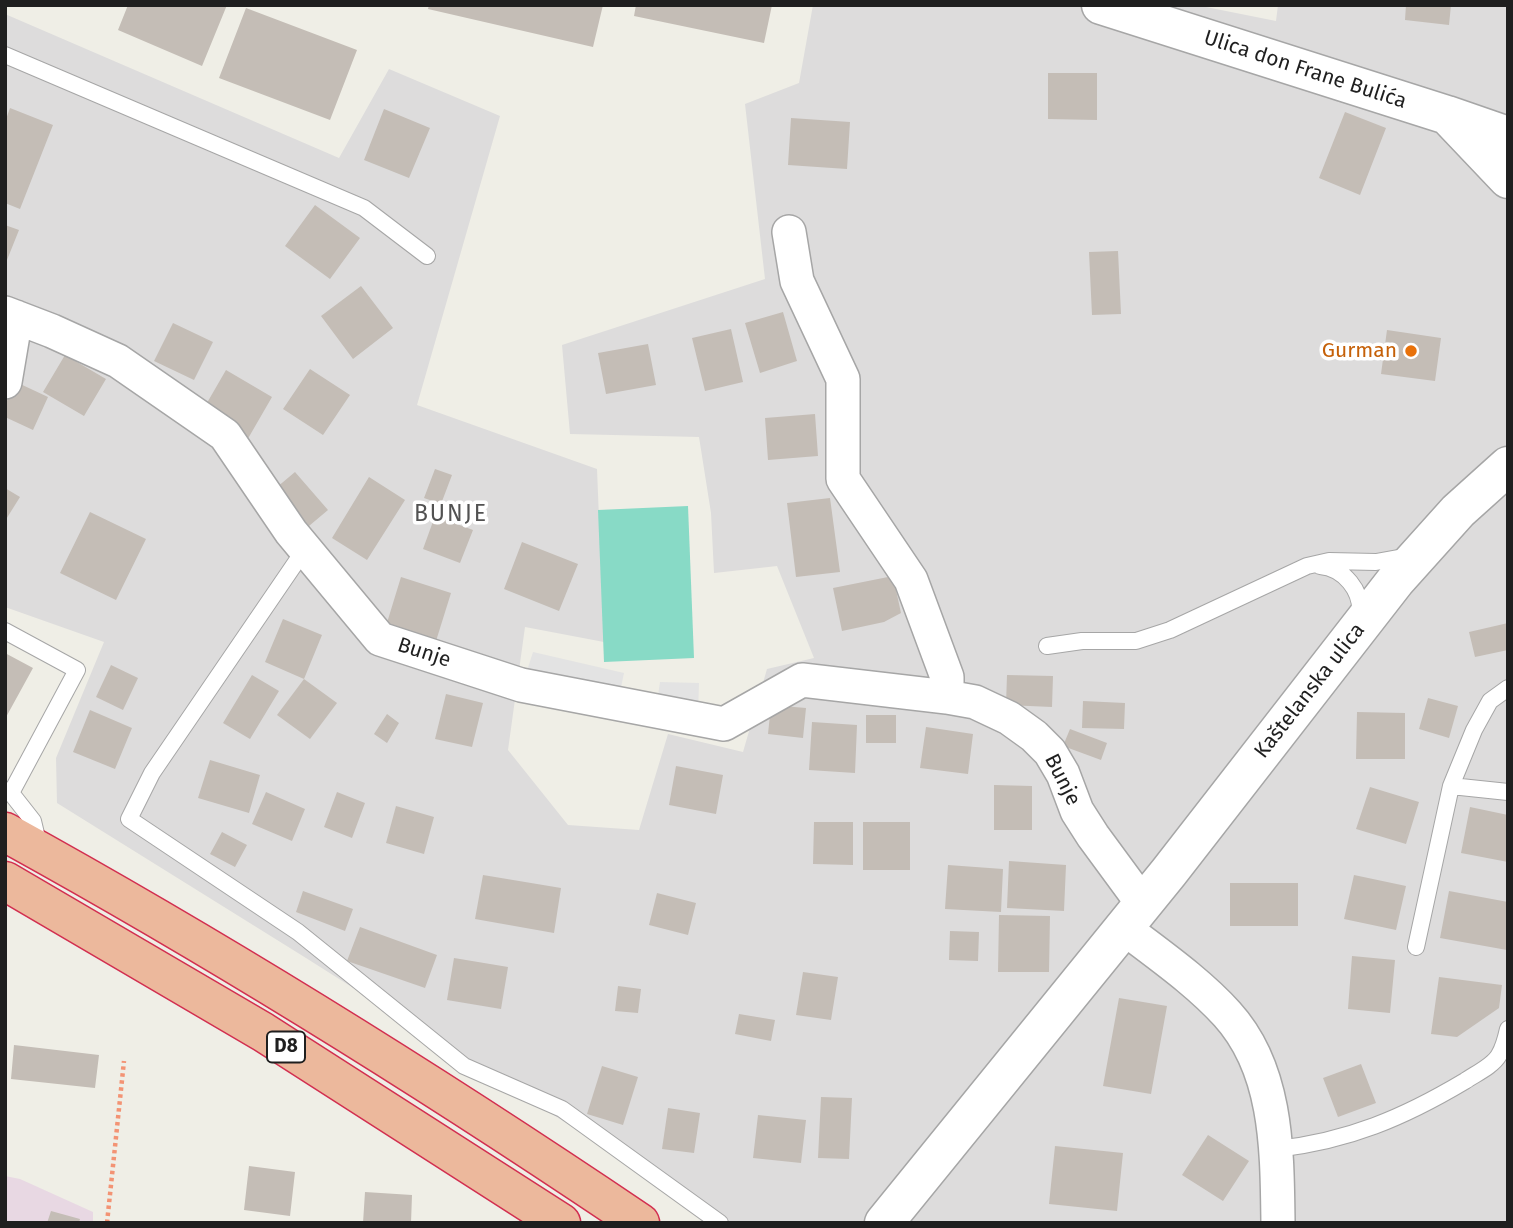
<!DOCTYPE html>
<meta charset="utf-8">
<style>
body{margin:0}
#map{position:relative;width:1513px;height:1228px;overflow:hidden;background:#efeee6;font-family:"Fira Sans",sans-serif}
canvas{display:block}
.frame{position:absolute;inset:0;border:7px solid #1f1f1f;pointer-events:none}
</style>
<div id="map">
<canvas width="1513" height="1228"></canvas>
<div class="frame"></div>
</div>
<script>
const context = document.querySelector('canvas').getContext('2d');
context.lineJoin = 'round';
function fill(path, color) { context.fillStyle = color; context.fill(path, 'evenodd'); }
function stroke(path, color, width, dash) { context.strokeStyle = color; context.lineWidth = width; context.lineCap = dash ? 'butt' : 'round'; context.setLineDash(dash || []); context.stroke(path); }
function label(font, color, halo, rows, align = 'center') {
  context.font = font + ' "Fira Sans",sans-serif'; context.lineWidth = 7; context.setLineDash([]); context.textBaseline = 'middle'; context.strokeStyle = halo; context.fillStyle = color; for (const [text, x, y, turn = 0] of rows) {
    context.save(); context.translate(x, y); context.rotate((+turn || 0) * Math.PI / 180); context.textAlign = isNaN(turn) ? turn : align; if (halo) context.strokeText(text, 0, 0); context.fillText(text, 0, 0); context.restore();
  }
}
fill(new Path2D(`
 M813,5H1196L1276,21L1278,5H1508V1223H723L674,1195L574,1128L306,958L57,803L56,758L104,642L5,607V14L339,158L389,69L500,116L417,405L597,469L604,642L525,627L508,750L568,825L639,830L668,734L743,752L767,669L814,658L777,566L714,573L711,513L699,437L570,434L562,345L765,279L745,104L799,83Z`), '#dddcdc');
fill(new Path2D(`
 M5,1176L20,1179L93,1212V1223H5Z`), '#e8d8e3');
fill(new Path2D(`
 M688,506L694,658L604,662L598,510Z`), '#88dac6');
fill(new Path2D(`
 M533,652L624,673L619,697L525,677Z
 M660,682L699,683L698,711L657,702Z`), '#e3e3e3');
fill(new Path2D(`
 M128,5H227L202,66L118,30Z
 M429,5H603L593,47L428,9Z
 M636,5H772L764,43L634,16Z
 M1406,5H1451L1449,25L1405,20Z
 M246,8L357,50L330,120L219,78Z
 M1048,73H1097V120L1048,119Z
 M10,108L53,125L20,209L5,203V122Z
 M384,109L430,128L409,178L364,160Z
 M1345,112L1386,128L1360,195L1319,178Z
 M791,118L850,122L847,169L788,165Z
 M315,205L360,238L330,279L285,246Z
 M5,225L19,230L5,265Z
 M1118,251L1121,314L1092,315L1089,252Z
 M361,286L393,328L353,359L321,316Z
 M783,312L797,361L760,373L745,323Z
 M173,323L213,342L194,380L154,361Z
 M731,329L743,382L705,391L692,338Z
 M1387,330L1441,338L1435,381L1381,374Z
 M648,344L656,385L606,394L598,353Z
 M65,355L106,379L84,416L43,392Z
 M310,369L350,395L323,435L283,409Z
 M226,370L272,397L246,442L200,415Z
 M16,382L48,397L33,430L5,417V405Z
 M815,414L818,456L768,460L765,418Z
 M435,469L452,475L441,504L424,498Z
 M295,472L328,510L303,531L270,493Z
 M369,477L405,500L367,560L332,538Z
 M5,488L20,497L5,521Z
 M830,498L840,572L796,577L787,503Z
 M90,512L146,539L116,600L60,573Z
 M435,516L473,530L460,563L423,549Z
 M522,542L578,564L559,611L504,589Z
 M893,576L901,613L884,622L842,631L833,588Z
 M401,577L451,593L436,641L386,626Z
 M283,619L322,635L304,679L265,662Z
 M1508,623V650L1475,657L1469,632Z
 M5,653L33,668L5,719Z
 M111,665L138,678L123,710L96,697Z
 M252,675L279,691L250,739L223,723Z
 M1007,675L1053,676L1052,707L1006,705Z
 M304,679L337,703L310,739L277,715Z
 M446,694L483,703L472,747L435,739Z
 M1428,698L1458,706L1449,738L1419,729Z
 M1083,701L1125,703L1124,729L1082,728Z
 M771,705L806,708L803,738L768,734Z
 M90,710L132,728L115,769L73,752Z
 M1357,712L1405,713V759H1356Z
 M387,714L399,723L387,743L374,734Z
 M866,715H896V743H866Z
 M812,722L857,725L855,773L809,770Z
 M926,727L973,734L968,774L920,768Z
 M1070,729L1107,743L1101,760L1063,746Z
 M210,760L260,775L249,813L198,798Z
 M676,766L723,775L716,814L669,805Z
 M994,785L1032,786V830H994Z
 M1370,787L1419,802L1406,844L1356,829Z
 M266,792L305,809L292,841L252,824Z
 M337,792L365,803L352,838L324,827Z
 M396,806L434,817L424,854L386,843Z
 M1470,807L1508,815V862L1461,853Z
 M814,822H853V865L813,864Z
 M863,822H910V870H863Z
 M222,832L247,845L235,867L210,854Z
 M1009,861L1066,865L1064,911L1007,908Z
 M948,865L1003,869L1001,912L945,909Z
 M483,875L561,888L554,933L475,919Z
 M1354,875L1406,886L1396,930L1344,919Z
 M1230,883H1298V926H1230Z
 M303,891L353,909L345,931L296,912Z
 M1449,891L1508,902L1507,950L1440,938Z
 M657,893L696,903L688,935L649,925Z
 M999,915L1050,916L1049,972H998Z
 M360,927L437,955L425,988L347,961Z
 M950,931L979,932L978,961L949,960Z
 M1352,956L1395,960L1390,1013L1348,1009Z
 M454,958L508,967L501,1009L447,1000Z
 M803,972L838,977L831,1020L796,1015Z
 M1439,977L1502,985L1499,1008L1457,1037L1431,1034Z
 M618,986L641,989L638,1013L615,1011Z
 M1119,998L1167,1006L1151,1094L1103,1086Z
 M739,1014L775,1020L771,1041L735,1034Z
 M14,1045L99,1055L95,1088L11,1079Z
 M1361,1064L1376,1103L1338,1117L1323,1078Z
 M602,1066L638,1077L623,1125L587,1114Z
 M821,1097L852,1098L849,1159L818,1158Z
 M668,1108L700,1113L694,1153L662,1149Z
 M758,1115L806,1120L801,1163L753,1158Z
 M1208,1135L1249,1161L1223,1201L1182,1175Z
 M1055,1146L1123,1153L1117,1211L1049,1204Z
 M249,1166L295,1172L290,1216L244,1210Z
 M365,1192L412,1195L411,1223H363Z
 M51,1211L80,1219L79,1223H47Z`), '#c4bdb6');
const service = new Path2D(`
 M5,55L364,208L427,256
 M305,549L152,773L129,819L298,932L464,1066L562,1109L720,1223
 M1320,566C1344,568 1363,591 1360,616
 M5,631L77,670L11,793
 M1047,646L1082,641H1136L1170,630L1307,566L1329,561L1376,562L1409,556
 M1451,786L1508,792
 M5,790L11,793L33,821L39,846
 M1416,947L1451,786L1474,730L1490,701L1508,688
 M1277,1149C1348,1141 1403,1118 1465,1081C1475,1074 1493,1066 1499,1055C1504,1047 1506,1038 1508,1029`);
const minor = new Path2D(`
 M789,232L797,281L843,379V479L911,580L947,677V697
 M5,313L52,331L118,361L225,435L291,532L380,639L521,685L724,724L802,680L947,697L975,702L1009,718L1034,736L1050,752L1063,774L1077,811L1093,836L1143,904
 M5,382L16,317
 M1124,928C1159,955 1197,981 1227,1014C1278,1070 1277,1151 1278,1223`);
const tertiary = new Path2D(`
 M1101,5L1447,115L1508,136
 M1451,119L1508,179
 M884,1223L1169,872L1396,580L1458,511L1508,466`);
const trunk = new Path2D(`
 M5,832C223,952 434,1084 640,1223
 M5,881L263,1032L561,1223`);
stroke(service, '#a6a6a6', 18);
stroke(minor, '#a6a6a6', 36);
stroke(tertiary, '#a6a6a6', 41);
stroke(trunk, '#d22f50', 41);
stroke(new Path2D(`
 M107,1223L124,1061`), '#f39374', 4.5, [3.5, 3.5]);
stroke(service, '#fff', 16);
stroke(minor, '#fff', 33);
stroke(tertiary, '#fff', 38);
stroke(trunk, '#ecb89c', 38);
for (const [x, y, r, color] of [
 [1411,351,7,"#e8710a"]
]) { const dot = new Path2D(); dot.arc(x, y, r, 0, 2 * Math.PI); context.fillStyle = color; context.fill(dot); stroke(dot, '#fff', 2.5); }
for (const [x, y, w] of [
 [286,1047,38]
]) { const box = new Path2D(); box.roundRect(x - w / 2, y - 15.5, w, 31, 5); context.fillStyle = '#fff'; context.fill(box); stroke(box, '#1f1f1f', 2); }
label('bold 19px', '#1f1f1f', null, [
 ["D8",286,1047]
]);
label('21px', '#1f1f1f', '#fff', [
 ["Ulica don Frane Bulića",1305,70,18],
 ["Bunje",424,653,18],
 ["Kaštelanska ulica",1310,691,-52],
 ["Bunje",1062,780,63]
]);
label('21px', '#c56008', '#fff', [
 ["Gurman",1397,351]
], 'right');
context.letterSpacing = '2px';
label('23px', '#525252', '#fff', [
 ["BUNJE",451,515]
]);
context.letterSpacing = '0px';
</script>
